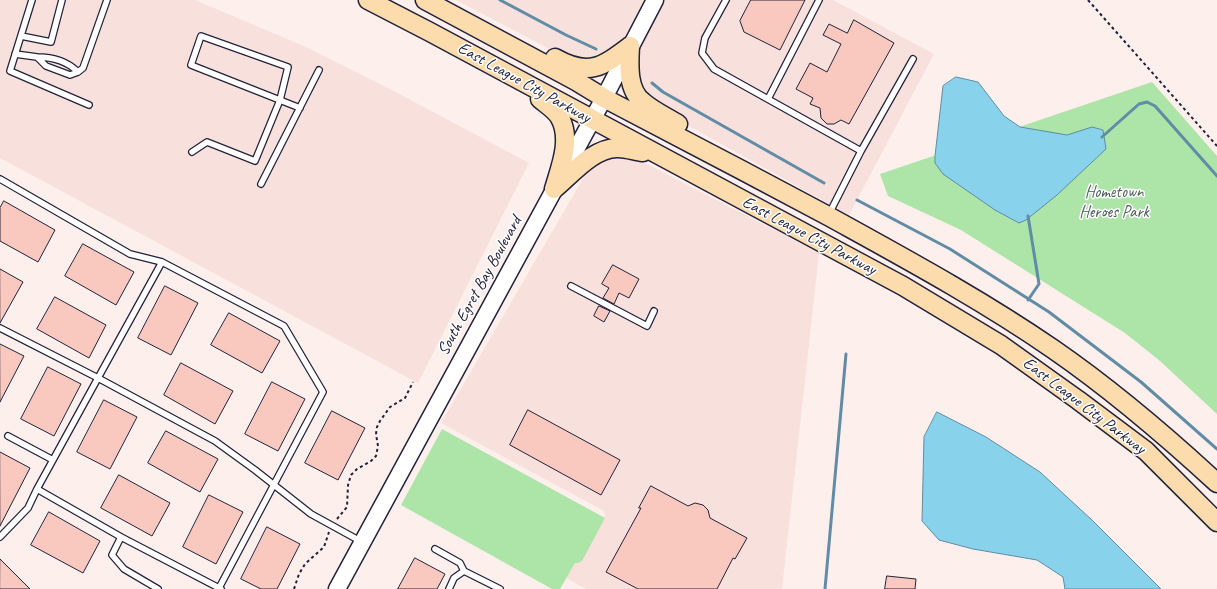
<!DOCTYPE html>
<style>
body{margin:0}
canvas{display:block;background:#fdefec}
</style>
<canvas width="1217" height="589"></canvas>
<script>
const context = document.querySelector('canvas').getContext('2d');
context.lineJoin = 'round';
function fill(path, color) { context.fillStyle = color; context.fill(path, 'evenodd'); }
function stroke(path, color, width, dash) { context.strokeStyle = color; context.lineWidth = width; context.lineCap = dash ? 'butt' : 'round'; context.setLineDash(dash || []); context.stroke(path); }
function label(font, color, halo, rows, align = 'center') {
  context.font = font + ' Caveat,sans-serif'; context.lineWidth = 3; context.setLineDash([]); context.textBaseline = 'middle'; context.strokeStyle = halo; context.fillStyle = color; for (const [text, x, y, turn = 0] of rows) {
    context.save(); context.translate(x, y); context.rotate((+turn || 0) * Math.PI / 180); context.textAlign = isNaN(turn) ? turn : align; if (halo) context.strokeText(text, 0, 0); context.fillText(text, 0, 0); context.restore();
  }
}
fill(new Path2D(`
 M0,0H195L306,47L386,87L529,163L418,383L0,158Z
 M456,0H833L934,54L849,215L565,57Z
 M614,156L627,157L641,161L819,253L782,589H586L566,578L575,563L605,518V514L604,511L441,423L588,170L600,161Z`), '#f8e0dc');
fill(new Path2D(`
 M1152,82L1217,156V414L1160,361L1125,333L961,230L888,196L880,174Z
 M442,429L605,518L582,561L578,563H575L560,589H552L401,505Z`), '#ade4a7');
const water = new Path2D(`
 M956,77L978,82L1004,116L1020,127L1067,135L1092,127L1103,130L1106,149L1057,195L1026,220L1019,223L995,210L943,174L935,163V156L943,86Z
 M937,412L986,437L1040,472L1093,521L1161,589H1065L1063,577L1037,560L973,549L939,540L922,521L924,437Z`);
fill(water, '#89d2eb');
stroke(water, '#608ca5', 1);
stroke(new Path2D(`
 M500,0L566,35L596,49
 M652,83L663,92L824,183
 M1102,137L1139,104L1147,102L1155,106L1217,176
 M857,200L950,249L1049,312L1141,382L1217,449
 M1028,216L1039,284L1028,300
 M825,589L846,354`), '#608ca5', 3);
const building = new Path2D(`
 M751,0H805L780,50L744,32L740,21Z
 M854,20L894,43L849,124L841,120L834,124H827L821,118L820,108L810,104L813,98L796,89L810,63L827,72L841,44L823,35L829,24L847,33Z
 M4,201L55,230L38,262L0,241V208Z
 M83,244L134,272L116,305L65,276Z
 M613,265L639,279L629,298L619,293L614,304L603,298L609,288L602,284Z
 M0,269L23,282L0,323Z
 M165,286L198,303L171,355L138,338Z
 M55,297L106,325L89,358L37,329Z
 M599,306L610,311L604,322L594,316Z
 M229,313L280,341L262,373L211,345Z
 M0,344L24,356L0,402Z
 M181,363L233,391L215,424L164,395Z
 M48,367L81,384L54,436L21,419Z
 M272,382L305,399L278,451L245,434Z
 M104,400L137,417L110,469L77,452Z
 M528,410L620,460L601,495L510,445Z
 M332,411L365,428L338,480L305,463Z
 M166,431L218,459L200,492L148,463Z
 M0,452L30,468L0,526Z
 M119,475L170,503L152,536L101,508Z
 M651,486L688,506L695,503L703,505L708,510L710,518L747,538L735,559L733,558L717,589H638L606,572L641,508H639Z
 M209,495L243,512L216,564L183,547Z
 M49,512L100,541L83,573L31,545Z
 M267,527L300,544L277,589H261L241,579Z
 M415,558L445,574L437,589H398Z
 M0,559L30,589H0Z
 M887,576L916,579L915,589H885Z`);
fill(building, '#f9c9c0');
stroke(building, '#22223b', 1);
const service = new Path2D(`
 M32,0L10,71L89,105
 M726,0L705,38L702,53L714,69L861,151L829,214
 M21,36L51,42L62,0
 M15,54L37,57L46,66L70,75L78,72L83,68L107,0
 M37,57C52,57 67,61 78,72
 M768,99L819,0
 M861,151L913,59
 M192,152L207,142L255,161L280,100L288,67L201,36L191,65L300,108
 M0,179L130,254L162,262L284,326L323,392L219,588L221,589
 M261,184L319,70
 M571,286L647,326L654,311
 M0,328L98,378L162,262
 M8,436L53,460
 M0,537L28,508L37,489
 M121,537L219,588
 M435,549L460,563L464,571
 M158,589L124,569L112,555L121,537L37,489L98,378L215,441L255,470L311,514L362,542
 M449,589L454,578L464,571L500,589`);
const secondary = new Path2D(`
 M337,589L604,98L655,0`);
const primary = new Path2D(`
 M368,0L430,32L903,286L1001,345L1078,400L1146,451L1217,522
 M425,0L576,81L604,98C679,137 755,177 830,217C906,259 982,300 1053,349C1111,389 1165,435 1217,483
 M630,46C629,64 627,90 643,102C653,111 667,117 678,124
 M555,58C589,77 602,67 630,46
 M540,99C547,105 556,110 560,118C572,140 560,168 554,189
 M554,189C571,175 594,147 618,148C626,148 635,151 643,152`);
stroke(service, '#22223b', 8);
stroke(secondary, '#22223b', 19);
stroke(primary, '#22223b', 21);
stroke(new Path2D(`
 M1088,0L1217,146
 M337,519L347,507L348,485L351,475L357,469L371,461L376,456L378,446L376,434L377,427L380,421L390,407L405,398L413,382
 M294,589L299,574L305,564L324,547L329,532`), '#22223b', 2, [3, 3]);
stroke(service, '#fff', 5.5);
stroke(secondary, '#fff', 16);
stroke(primary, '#fcdcac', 18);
label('17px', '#22223b', '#fff', [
 ["East League City Parkway",524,83,29],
 ["East League City Parkway",809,236,28],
 ["South Egret Bay Boulevard",480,286,-61],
 ["East League City Parkway",1084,406,37]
]);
label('17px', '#4c5c5b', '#fff', [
 ["Hometown",1114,193],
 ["Heroes Park",1114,213]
]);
</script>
